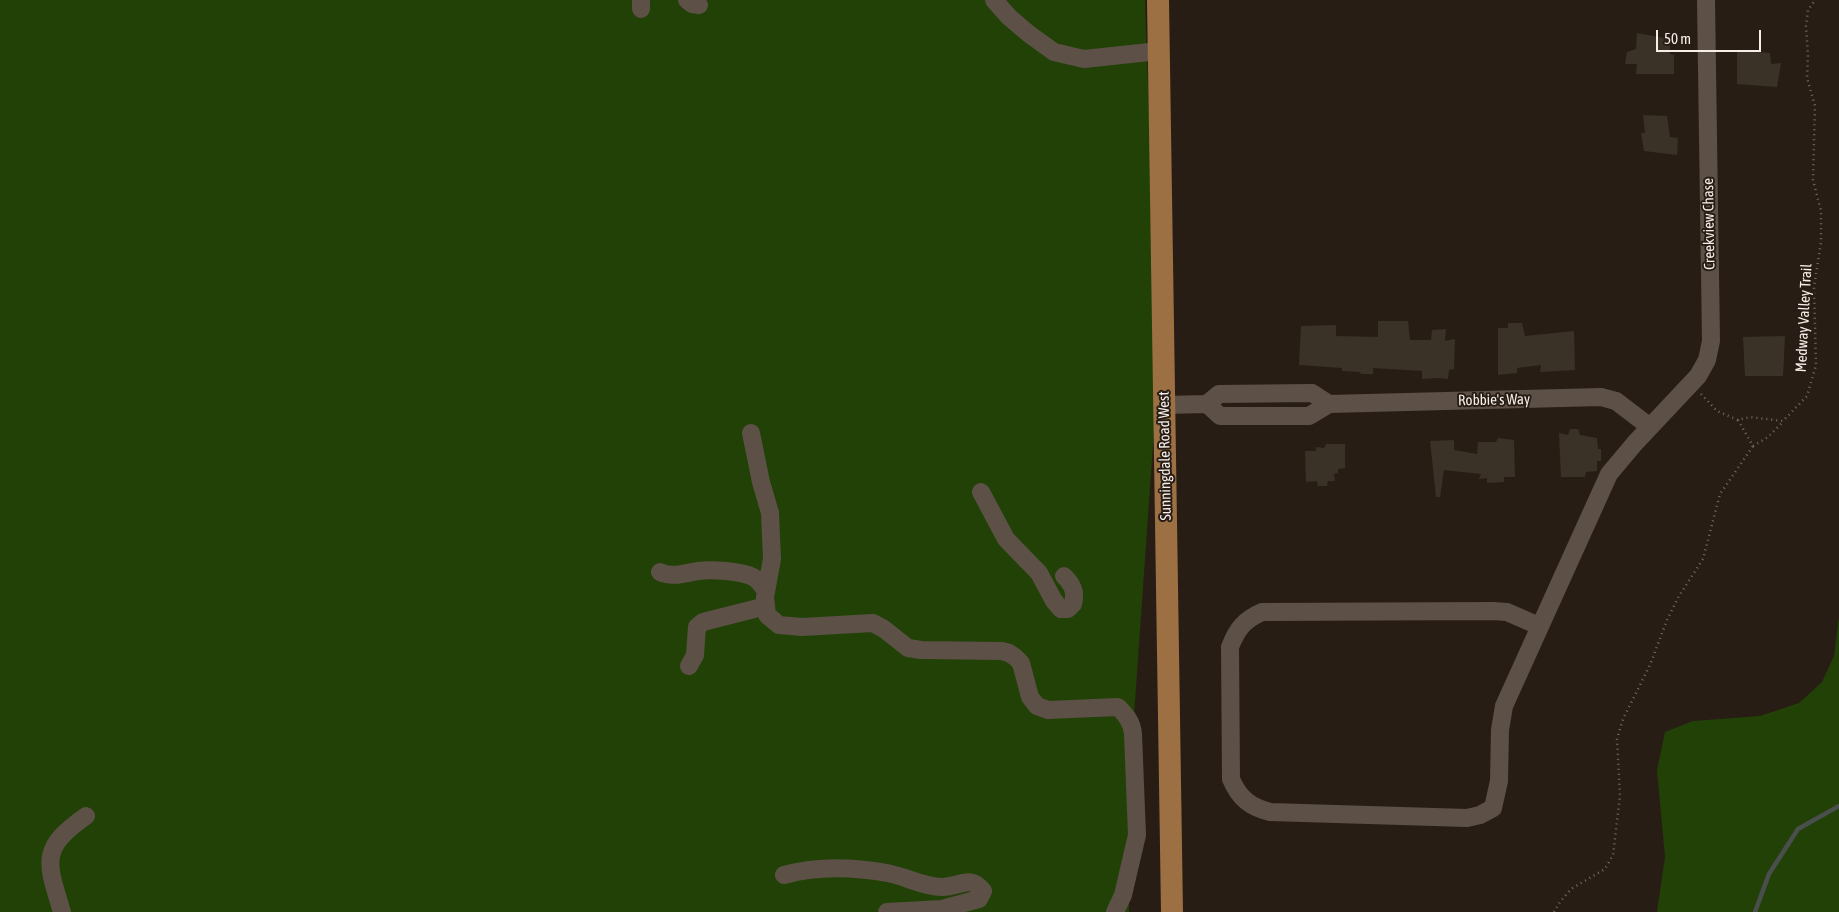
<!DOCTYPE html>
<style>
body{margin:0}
#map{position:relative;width:1839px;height:912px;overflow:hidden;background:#281d15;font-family:"Asap Condensed",sans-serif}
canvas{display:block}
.scale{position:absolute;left:1656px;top:30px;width:105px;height:22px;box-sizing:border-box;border:2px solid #f6eee9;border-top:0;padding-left:6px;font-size:15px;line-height:18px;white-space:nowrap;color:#f6eee9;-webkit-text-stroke:4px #281d15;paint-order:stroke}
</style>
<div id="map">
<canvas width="1839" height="912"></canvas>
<div class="scale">50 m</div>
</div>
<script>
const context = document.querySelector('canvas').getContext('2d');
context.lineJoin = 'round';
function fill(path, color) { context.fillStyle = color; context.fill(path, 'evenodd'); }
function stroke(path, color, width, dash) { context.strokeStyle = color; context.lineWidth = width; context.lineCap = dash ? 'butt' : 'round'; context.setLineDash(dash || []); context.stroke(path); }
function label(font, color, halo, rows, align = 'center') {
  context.font = font + ' "Asap Condensed",sans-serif'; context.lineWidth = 4; context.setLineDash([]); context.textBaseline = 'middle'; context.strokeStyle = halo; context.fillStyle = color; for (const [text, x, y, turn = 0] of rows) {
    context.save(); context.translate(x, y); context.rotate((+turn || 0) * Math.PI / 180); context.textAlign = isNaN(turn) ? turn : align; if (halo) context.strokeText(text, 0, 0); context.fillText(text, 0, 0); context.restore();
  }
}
fill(new Path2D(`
 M0,0H1145L1158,373L1128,802L1129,912H0Z
 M1839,616V912H1657L1665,857L1657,770L1665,732L1693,721L1760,716L1799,703L1822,682L1834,656Z`), '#214106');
stroke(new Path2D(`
 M1755,912L1769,874L1798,829L1839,806`), '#4a4e4d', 4.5);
fill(new Path2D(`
 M1637,33L1670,39V54L1674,55V74H1636L1637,64H1625L1627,52L1636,49Z
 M1737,50L1770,53L1771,64L1781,63L1777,87L1737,84Z
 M1643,115L1667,116L1670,137L1678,138L1677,155L1644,151L1641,133H1645Z
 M1378,321H1408L1410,340H1431L1432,330L1446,329L1445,341L1455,339L1454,369L1449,370L1448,379L1438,378L1422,379V371L1373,368V374H1361L1360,372L1342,371V368L1299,365L1301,326L1336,325V336L1378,337Z
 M1508,323H1522L1525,336L1574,331L1575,370L1540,372L1541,365L1517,368V373L1498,375V328H1508Z
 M1785,336L1783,376H1745L1743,337Z
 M1570,429H1578L1580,435L1597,438L1598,449H1601V461H1597V471L1586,472L1585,477H1561L1559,433L1568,435Z
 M1498,438L1514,440L1515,477H1504V482L1487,483V478L1479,479L1481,474L1444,470L1440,497H1436L1430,441L1454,440V450L1477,454L1478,442H1496Z
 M1326,444H1345V468L1338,469V473L1334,474L1335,481H1328L1327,486H1318L1317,481L1306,482L1305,451H1316V447L1324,448Z`), '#3a3226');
stroke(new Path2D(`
 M1701,394L1717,411L1738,420L1750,417L1783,421L1807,396L1816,365L1814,287L1821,242V211L1813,180L1815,106L1807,78L1808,55L1806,26L1808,10L1815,0
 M1738,420L1753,446L1768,437L1783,422
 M1554,912L1560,902L1571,889L1605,869L1613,855L1620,796L1617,739L1623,719L1650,665L1667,620L1679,596L1703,559L1720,494L1753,446`), '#766c65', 2.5, [1, 4]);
stroke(new Path2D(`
 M641,0V9
 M687,0L692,4L699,5
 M994,0L1009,17L1029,34L1054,52L1084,59L1159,51
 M1207,404L1219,394L1312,393L1329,404
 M1164,405L1207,404L1220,416H1309L1329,404L1601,397L1616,401L1650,427
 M751,433L761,482L770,513L772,559L765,597L767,615L779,625L802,627L873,623L884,629L908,648L921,650L1002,651L1009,653L1015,657L1021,663L1030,697L1037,706L1048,710L1118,707C1126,715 1132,722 1133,734L1137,835L1123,895L1115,912
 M981,492L1006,539L1039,573L1054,601L1061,609H1068L1073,604C1076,592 1073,585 1064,576
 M660,572C672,578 685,573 698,571C712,569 741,571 753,577C759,580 762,586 766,591
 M1539,626L1507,612L1493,611L1262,612C1244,620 1237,629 1230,647L1231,779C1239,798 1250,807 1270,812L1467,818L1480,815L1493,808L1499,781L1500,730L1504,706L1609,474L1635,443L1698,376L1707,360L1711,341L1706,0
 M689,666L695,655L697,627L703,622L766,606
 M784,875C817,866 853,867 887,873C905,876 923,887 942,887C960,887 970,874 983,891L979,899L942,909L887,912
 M62,912C47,862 39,849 86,816`), '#5d5047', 18);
stroke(new Path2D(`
 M1158,0L1172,912`), '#9d7044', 22);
label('15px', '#f6eee9', '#281d15', [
 ["Creekview Chase",1709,224,-91],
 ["Medway Valley Trail",1804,318,-87],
 ["Robbie's Way",1494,400,-1],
 ["Sunningdale Road West",1165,456,-91]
]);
</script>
